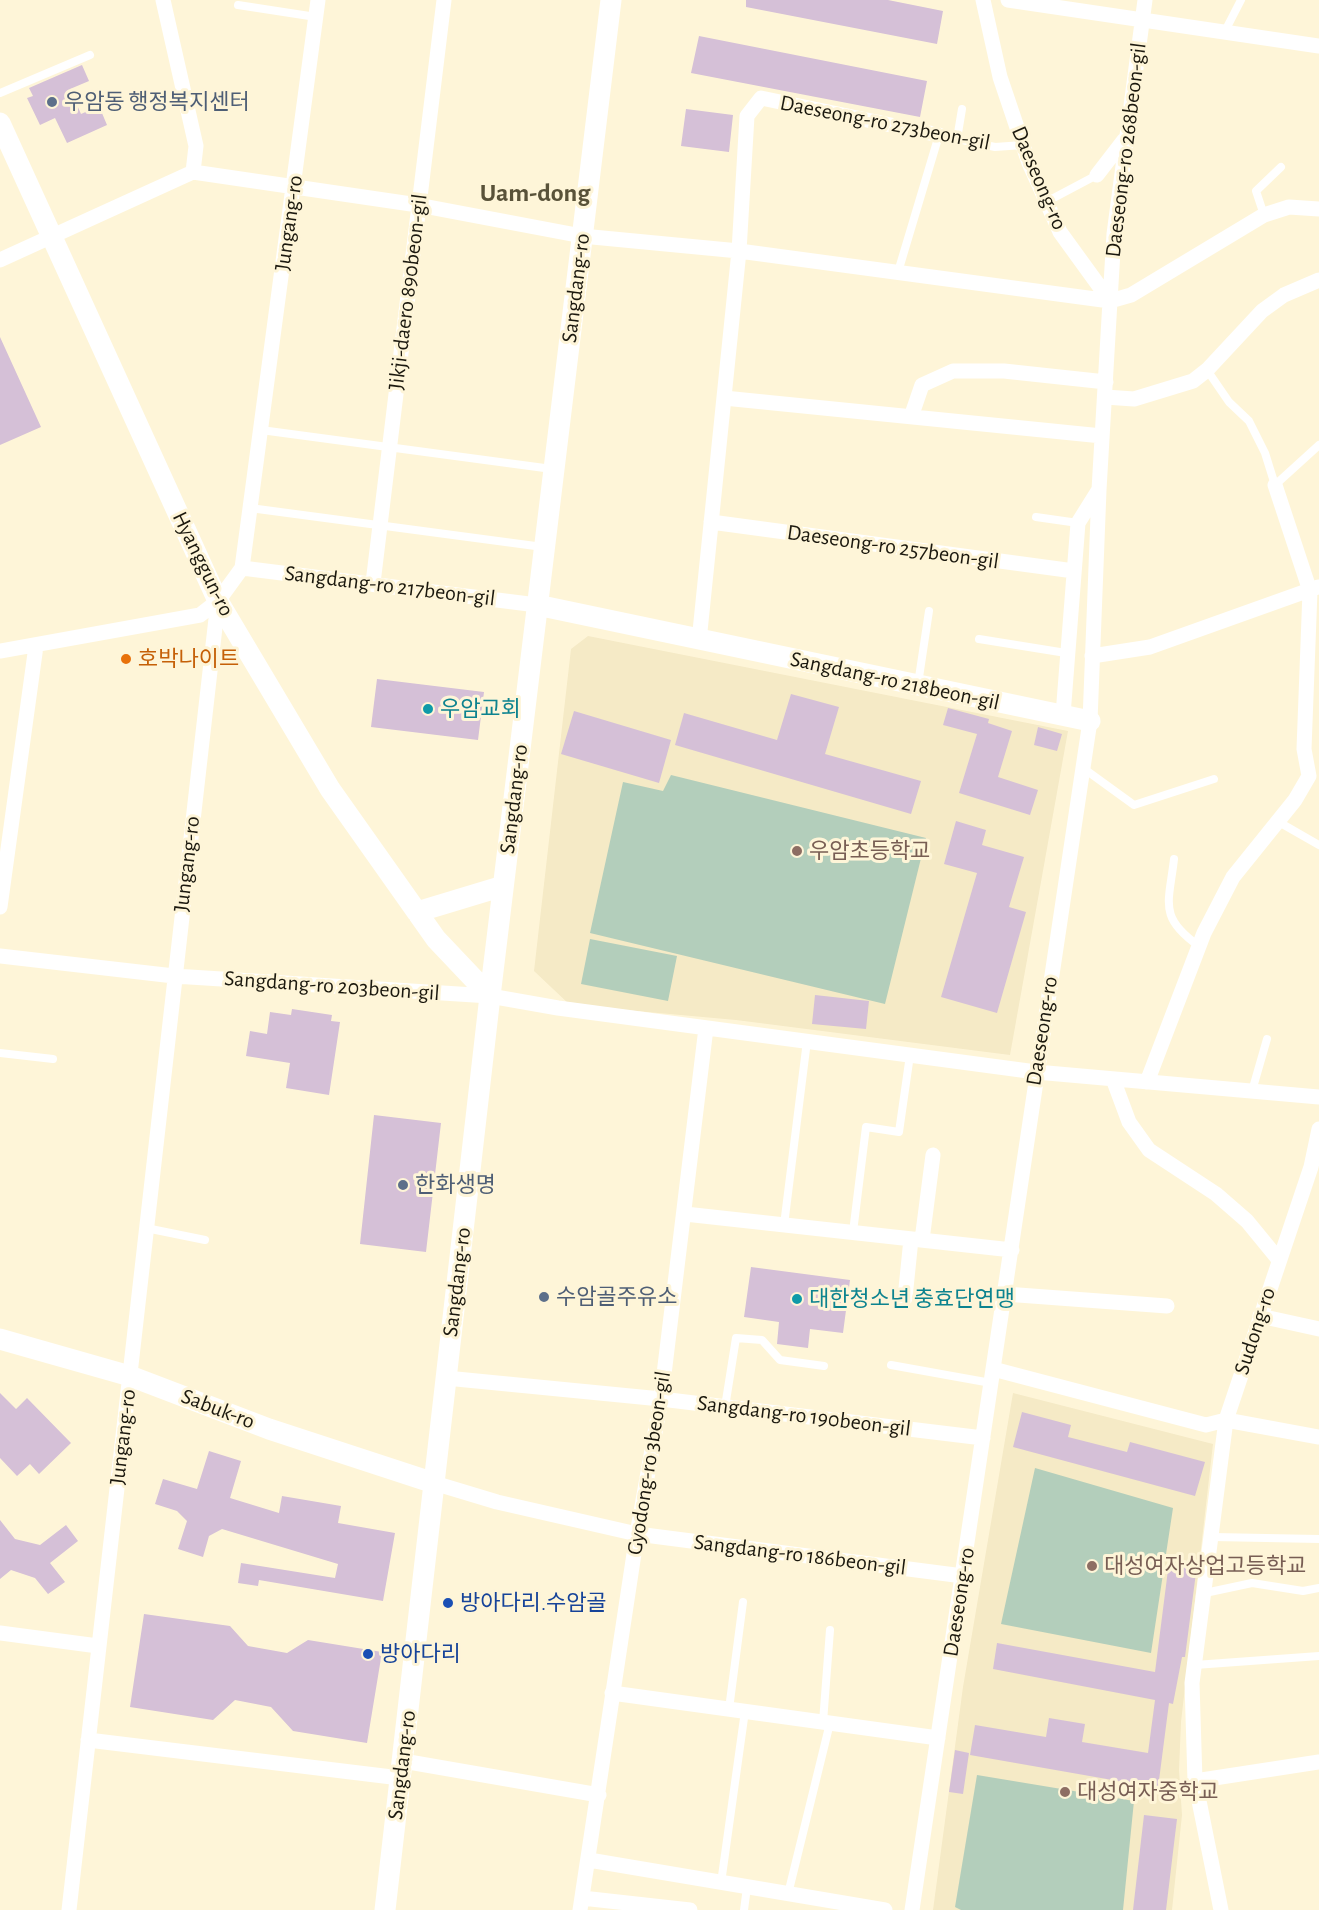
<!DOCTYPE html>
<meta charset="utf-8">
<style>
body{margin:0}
canvas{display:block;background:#fef5d8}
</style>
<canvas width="1319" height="1910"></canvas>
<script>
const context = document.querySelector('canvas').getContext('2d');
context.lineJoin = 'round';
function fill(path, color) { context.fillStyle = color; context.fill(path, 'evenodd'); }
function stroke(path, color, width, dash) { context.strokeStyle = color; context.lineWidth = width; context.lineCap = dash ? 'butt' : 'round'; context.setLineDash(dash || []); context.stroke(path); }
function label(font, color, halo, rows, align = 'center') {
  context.font = font + ' "Alegreya Sans","Noto Sans KR",sans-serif'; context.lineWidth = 6; context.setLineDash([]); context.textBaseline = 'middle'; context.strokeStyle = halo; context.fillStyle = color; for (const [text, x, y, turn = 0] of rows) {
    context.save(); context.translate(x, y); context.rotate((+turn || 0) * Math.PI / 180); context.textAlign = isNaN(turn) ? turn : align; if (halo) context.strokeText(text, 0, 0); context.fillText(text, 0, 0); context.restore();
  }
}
fill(new Path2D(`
 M588,636L1068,731L1010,1055L736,1020L570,1005L534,971L571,649Z
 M1013,1393L1213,1444L1181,1722L1179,1770L1182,1815L1172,1910H933L963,1687Z`), '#f5eac6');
fill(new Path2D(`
 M671,775L926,838L885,1004L590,933L623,782L663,791Z
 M590,939L677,956L668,1001L581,984Z
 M1035,1468L1173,1508L1151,1653L1001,1624Z
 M977,1775L1134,1801L1123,1910H961L955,1907Z`), '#b3cebb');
fill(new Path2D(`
 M746,0H888L943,11L937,44L746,7Z
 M699,36L927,81L920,117L691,73Z
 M82,65L89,81L70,89L81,114L99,106L107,125L67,143L55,118L40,125L27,98L33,96L29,88Z
 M686,109L733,115L729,152L681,146Z
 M0,337L41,427L0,445Z
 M377,679L484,692L478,740L371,727Z
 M791,694L839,707L825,754L921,781L911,814L675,745L684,713L777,740Z
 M948,708L989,719L988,723L1012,731L998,777L1038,790L1030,815L959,793L977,734L943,725Z
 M574,711L671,740L659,783L561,754Z
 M1038,727L1062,734L1057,751L1034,745Z
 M956,821L986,830L982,845L1024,857L1009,907L1026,912L997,1013L941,997L977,873L944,864Z
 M815,995L869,1001L866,1029L812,1024Z
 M292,1009L332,1015L331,1021L340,1022L329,1095L286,1088L290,1063L246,1056L250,1031L267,1034L270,1012L291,1015Z
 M374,1115L441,1123L426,1252L360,1244Z
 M751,1267L850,1280L843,1333L810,1329L808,1348L777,1344L779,1322L744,1317Z
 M0,1393L16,1409L27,1398L71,1443L39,1474L30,1464L17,1476L0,1458Z
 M1022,1412L1071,1425L1068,1437L1127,1452L1130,1442L1205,1462L1195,1496L1013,1447Z
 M209,1451L241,1461L230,1498L279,1513L282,1496L341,1506L338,1523L395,1533L383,1601L259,1580L258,1586L238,1583L241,1563L335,1578L338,1564L222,1529L209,1536L203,1557L178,1549L187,1521L177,1511L155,1504L163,1479L197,1489Z
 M0,1520L15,1539L40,1545L66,1525L78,1541L50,1563L65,1582L48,1594L35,1578L11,1570L0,1579Z
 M1169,1562L1197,1565L1185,1657H1182L1173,1704L1169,1703L1158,1788L970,1755L975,1725L1046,1737L1049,1718L1085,1724L1082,1742L1148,1753L1155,1700L993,1669L997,1643L1155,1672Z
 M144,1614L230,1626L248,1646L287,1653L308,1640L382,1652L367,1743L293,1731L271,1707L235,1700L213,1720L130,1707Z
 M955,1750L969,1753L963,1794L949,1792Z
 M1144,1815L1177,1819L1166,1910H1133Z`), '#d5c0d7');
stroke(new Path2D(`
 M238,5L316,17
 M1224,33L1241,0
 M0,93L90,55
 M957,139L962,109
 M1046,202L1097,175
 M1264,215L1256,191L1281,167
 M898,272L939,135L995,147L1023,145
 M1207,370L1229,402L1249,421L1265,453L1275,485L1319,445
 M261,430L552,469
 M250,508L543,547
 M1036,517L1078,523
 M979,639L1066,653
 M918,684L929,611
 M1083,768L1134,805L1214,779
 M1277,821L1319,845
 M1174,859C1169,903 1158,917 1199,946
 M0,1053L53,1059
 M1252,1091L1267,1039
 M784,1225L807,1041
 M146,1228L205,1240
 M853,1232L866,1127L899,1132L910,1055
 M891,1365L991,1383
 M725,1407L736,1338L762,1340L780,1360L824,1366
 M1213,1537L1319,1539
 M1205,1593L1252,1583L1303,1591L1319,1588
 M1195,1665L1319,1656
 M729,1709L743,1602
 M823,1722L830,1630
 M721,1883L745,1711
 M788,1894L830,1723
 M744,1910L747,1887`), '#fff', 8);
stroke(new Path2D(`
 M163,0L196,146L193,172
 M1008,0L1319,46
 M1097,175L1124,140
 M0,260L193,172L418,205L582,236L739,251L1110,301L1131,295L1264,215L1289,207L1319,209
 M1110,301L1114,234L1145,0
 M1105,397L1134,399L1193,381L1207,370L1262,311L1284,295L1319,280
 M724,398L1102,436
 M911,417L922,385L953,371H1004L1106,382
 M711,522L1074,571
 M242,568L537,605
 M373,583L444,0
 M699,641L739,251L747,116L761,98L939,135
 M0,651L200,615L218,601
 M1092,656L1150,647L1318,587
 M1063,715L1078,523L1098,491
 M0,907L36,646
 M0,956L174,976L490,996L558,1008L1036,1072L1319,1097
 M1113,1079L1129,1122L1149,1150L1216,1194L1247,1221L1279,1260
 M1147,1082L1204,933L1233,877L1295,800L1309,776L1304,749L1310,591L1275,485
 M685,1214L1012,1250
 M922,1240L933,1155
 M1005,1294L1167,1306
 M905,1298L911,1239
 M1260,1316L1319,1329
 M993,1369L1206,1425L1226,1420L1319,1437
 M446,1378L661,1399L983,1438
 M434,1483L497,1502L637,1534L963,1576
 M0,1633L98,1646
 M612,1693L938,1738
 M88,1740L400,1778
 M403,1761L599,1795
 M1195,1781L1319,1762
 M589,1860L885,1910
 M582,1898L690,1910
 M69,1910L218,601L242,568L318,0
 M580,1910L637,1534L661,1399L706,1028
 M912,1910L1090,721L1099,490L1110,301L1060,232L1029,163L1000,77L983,0
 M1221,1910L1195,1781L1192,1683L1226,1420L1311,1167L1319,1129`), '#fff', 15);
stroke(new Path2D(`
 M0,123L218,601L330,789L436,939L490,996
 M537,605L1090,721
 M417,912L503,886
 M0,1339L130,1376L269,1429L434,1483
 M385,1910L490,996L611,0`), '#fff', 21);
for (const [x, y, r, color] of [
 [52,102,6,"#5c6f8a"],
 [126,659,6,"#e8710a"],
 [428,709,6,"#0f9aa8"],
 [797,851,6,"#8d6e63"],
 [403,1185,6,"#5c6f8a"],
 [544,1297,6,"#5c6f8a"],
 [797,1299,6,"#0f9aa8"],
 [1092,1566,6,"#8d6e63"],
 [448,1603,6,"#1a4fb4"],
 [368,1654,6,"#1a4fb4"],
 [1065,1792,6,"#8d6e63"]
]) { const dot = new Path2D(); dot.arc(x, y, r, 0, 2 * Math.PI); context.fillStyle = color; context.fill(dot); stroke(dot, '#fef5d8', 2); }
label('22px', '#4e5e75', '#fef5d8', [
 ["우암동 행정복지센터",64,102],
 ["한화생명",415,1185],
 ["수암골주유소",556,1297]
], 'left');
label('22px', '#1b180e', '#fef5d8', [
 ["Daeseong-ro 273beon-gil",885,123,11],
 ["Daeseong-ro 268beon-gil",1126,150,-83],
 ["Daeseong-ro",1039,178,67],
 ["Jungang-ro",289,223,-82],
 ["Sangdang-ro",576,288,-83],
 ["Jikji-daero 890beon-gil",408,292,-83],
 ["Daeseong-ro 257beon-gil",893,547,8],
 ["Hyanggun-ro",203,564,64],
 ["Sangdang-ro 217beon-gil",390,586,7],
 ["Sangdang-ro 218beon-gil",895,681,12],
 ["Sangdang-ro",514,799,-83],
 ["Jungang-ro",187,864,-83],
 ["Sangdang-ro 203beon-gil",332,986,4],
 ["Daeseong-ro",1042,1031,-81],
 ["Sangdang-ro",457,1282,-83],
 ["Sudong-ro",1255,1331,-72],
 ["Sabuk-ro",218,1409,21],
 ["Sangdang-ro 190beon-gil",804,1416,7],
 ["Jungang-ro",123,1437,-83],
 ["Gyodong-ro 3beon-gil",649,1463,-81],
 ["Sangdang-ro 186beon-gil",800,1555,7],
 ["Daeseong-ro",959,1602,-81],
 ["Sangdang-ro",402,1765,-83]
]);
label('22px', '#c56008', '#fef5d8', [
 ["호박나이트",138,659]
], 'left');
label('22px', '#0d838f', '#fef5d8', [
 ["우암교회",440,709],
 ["대한청소년 충효단연맹",809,1299]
], 'left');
label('22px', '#785e54', '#fef5d8', [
 ["우암초등학교",809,851],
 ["대성여자상업고등학교",1104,1566],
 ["대성여자중학교",1077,1792]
], 'left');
label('22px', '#164399', '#fef5d8', [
 ["방아다리.수암골",460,1603],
 ["방아다리",380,1654]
], 'left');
label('bold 26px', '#595239', '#fef5d8', [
 ["Uam-dong",535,193]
]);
</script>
